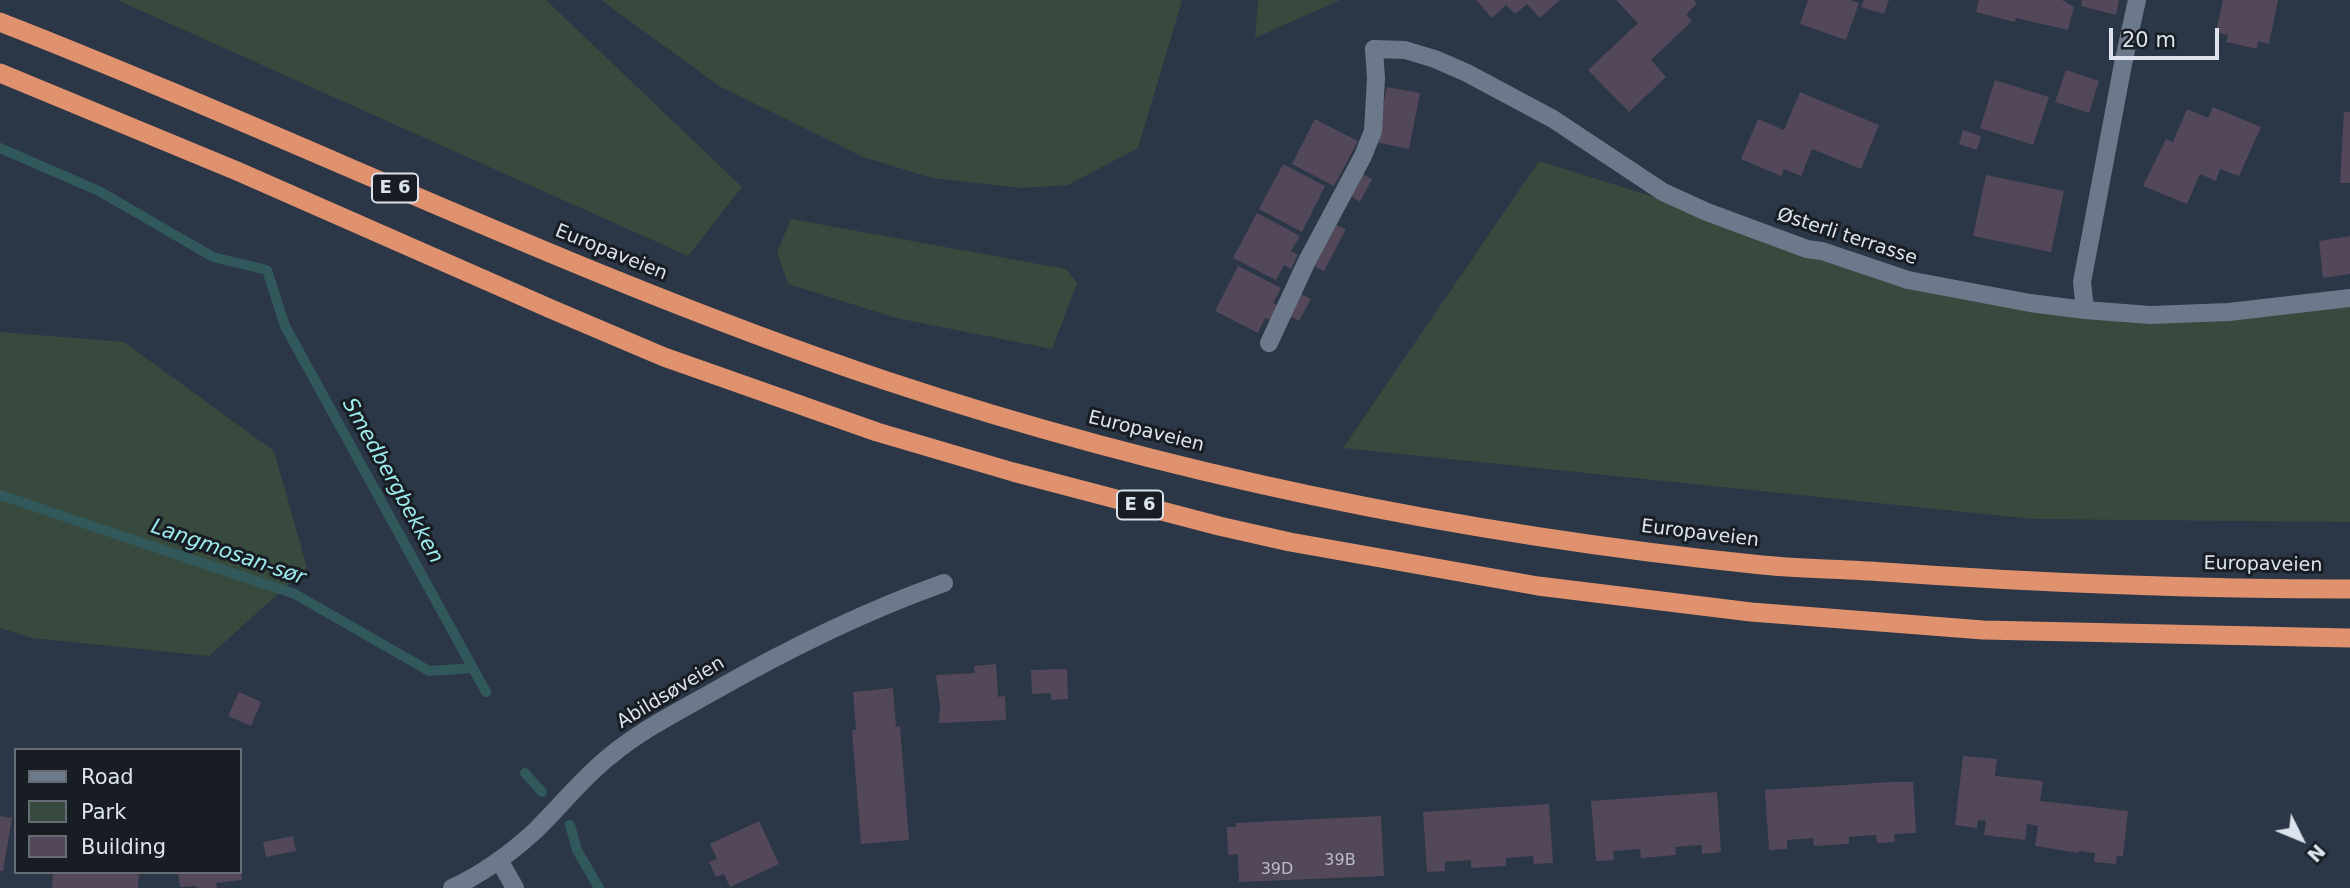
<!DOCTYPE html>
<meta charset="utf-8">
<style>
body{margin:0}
#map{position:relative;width:2350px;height:888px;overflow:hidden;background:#2b3646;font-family:"DejaVu Sans",sans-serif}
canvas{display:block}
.legend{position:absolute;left:14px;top:748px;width:228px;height:126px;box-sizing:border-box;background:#181d24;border:2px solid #666c74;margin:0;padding:9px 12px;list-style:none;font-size:21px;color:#dce3ed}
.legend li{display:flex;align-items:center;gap:14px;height:35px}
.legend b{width:35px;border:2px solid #666c74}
.north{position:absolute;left:2266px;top:804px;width:70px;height:70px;-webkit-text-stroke:5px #181d24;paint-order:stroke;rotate:133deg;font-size:19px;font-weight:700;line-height:28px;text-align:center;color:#dce3ed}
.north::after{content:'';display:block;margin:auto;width:24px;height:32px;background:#dce3ed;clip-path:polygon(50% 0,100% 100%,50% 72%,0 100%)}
.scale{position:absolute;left:2109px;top:28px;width:110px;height:32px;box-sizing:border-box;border:4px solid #dce3ed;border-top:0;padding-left:9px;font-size:21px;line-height:24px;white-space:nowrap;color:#dce3ed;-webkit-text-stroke:5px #181d24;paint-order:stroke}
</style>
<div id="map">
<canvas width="2350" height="888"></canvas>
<ul class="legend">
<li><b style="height:9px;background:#6c798b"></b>Road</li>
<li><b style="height:19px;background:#384a3e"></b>Park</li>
<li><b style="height:19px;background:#53485a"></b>Building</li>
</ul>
<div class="north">N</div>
<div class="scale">20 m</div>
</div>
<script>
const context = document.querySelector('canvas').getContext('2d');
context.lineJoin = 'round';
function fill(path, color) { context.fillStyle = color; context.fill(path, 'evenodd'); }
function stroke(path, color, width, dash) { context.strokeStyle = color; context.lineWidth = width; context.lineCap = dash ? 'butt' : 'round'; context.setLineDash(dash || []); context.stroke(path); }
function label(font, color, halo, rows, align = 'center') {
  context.font = font + ' "DejaVu Sans",sans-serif'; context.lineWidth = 6; context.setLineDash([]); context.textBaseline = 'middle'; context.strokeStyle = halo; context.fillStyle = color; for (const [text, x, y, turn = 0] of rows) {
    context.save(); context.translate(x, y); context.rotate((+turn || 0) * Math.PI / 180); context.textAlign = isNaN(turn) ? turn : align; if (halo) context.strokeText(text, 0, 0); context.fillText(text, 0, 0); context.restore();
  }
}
fill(new Path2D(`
 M117,0H546L742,187L688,256Z
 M601,0H1180L1182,1L1138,148L1068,185L1022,188L932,178L863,157L719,86Z
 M1258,0H1340L1255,38Z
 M1539,161L1744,225L2038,307L2206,313L2350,295V522L2033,519L1343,448Z
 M791,219L1066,269L1077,283L1052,349L896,318L788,284L777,252Z
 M0,332L124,342L274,451L307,568L209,656L32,638L0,628Z`), '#384a3e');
stroke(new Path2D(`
 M0,148L99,191L213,257L267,270L285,326L486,692
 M0,495L295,594L429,671L473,668
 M525,773L542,792
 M570,825L577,850L599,888`), '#31585a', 10);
fill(new Path2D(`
 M1476,0H1560L1540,18L1527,4L1515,14L1506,5L1492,18Z
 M1616,0H1694L1697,3L1686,15L1692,21L1651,60L1666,77L1629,112L1588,70L1638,23Z
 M1808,0H1850L1859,3L1846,40L1800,24Z
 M1864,0H1889L1884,14L1861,7Z
 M1979,0H2062L2074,7L2068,30L2016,18L2015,22L1976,12Z
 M2082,0H2119L2116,15L2081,6Z
 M2223,0H2278L2269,44L2258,41L2257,49L2226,42L2228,35L2216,32Z
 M2066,70L2099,81L2089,113L2055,102Z
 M1995,80L2049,97L2033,145L1980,128Z
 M1387,87L1420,93L1409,149L1375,142Z
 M1800,92L1879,125L1861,169L1812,149L1801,176L1784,169L1781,176L1741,159L1758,119L1784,130Z
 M2213,107L2261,127L2239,176L2220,169L2216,181L2200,174L2187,204L2143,186L2166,139L2173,142L2187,109L2208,118Z
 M2344,112H2350V183H2340Z
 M1315,119L1358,141L1334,186L1292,164Z
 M1963,130L1981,136L1977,150L1959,144Z
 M1283,164L1325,186L1302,232L1259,209Z
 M1361,173L1372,179L1360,202L1349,195Z
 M1986,175L2064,191L2051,252L1973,236Z
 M1257,213L1300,236L1291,251L1298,255L1291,269L1284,265L1276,280L1233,258Z
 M1334,224L1346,229L1324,271L1314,266Z
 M2350,236V274L2323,278L2319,241Z
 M1238,266L1281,288L1273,303L1280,307L1272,321L1265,318L1258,333L1215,311Z
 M1299,293L1311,299L1299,321L1288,315Z
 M996,664L998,697L1005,696L1006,720L939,723L940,706L936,675L975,673L974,666Z
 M1067,669L1068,699L1051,700V693L1032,694L1031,670Z
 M893,688L896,727L900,726L909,840L861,844L852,730H856L853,692Z
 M239,692L261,702L251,726L228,716Z
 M1963,756L1997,759L1995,776L2043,781L2040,801L2128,811L2123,856H2117L2116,864L2094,862L2095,853L2079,851V853L2035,846L2038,826L2027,824L2025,840L1984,835L1986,821L1978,820L1977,828L1955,825Z
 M1891,782H1913L1916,833L1894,834L1895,842L1877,843L1876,835L1849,837V844L1814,846L1813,838L1787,840V849L1769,850L1765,790Z
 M1717,792L1721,852L1702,854V845L1686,846L1675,847L1676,855L1641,858L1640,849L1613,851L1614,860L1596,861L1591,801Z
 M1549,804L1553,863L1534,864L1533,856L1506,858V866L1471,868V860L1445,862V871L1427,872L1423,812Z
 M0,816L12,818L3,871H0Z
 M1381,816L1384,876L1239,882L1238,854L1228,855L1227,827H1236L1235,823Z
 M759,821L779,864L730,887L724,874L716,877L709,862L717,859L710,844Z
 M293,836L296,851L266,857L263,842Z
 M53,872H139L138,888H52Z
 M178,872H241L242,880L216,883L217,888H197L196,886L180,887Z`), '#53485a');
stroke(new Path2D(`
 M2085,310L2082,282L2123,64L2137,0
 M1269,343L1307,261L1363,156L1373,131L1376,78L1374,49`), '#6c798b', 18);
stroke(new Path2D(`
 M1374,49L1405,50L1435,59L1467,73L1553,119L1663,192L1707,212L1807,249L1822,251L1908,280L2030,303L2085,310L2150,315L2229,312L2350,298
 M499,860L515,888
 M452,888C482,874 510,854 535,831C560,807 582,778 610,756C640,731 675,713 709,694C784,651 862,612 944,583`), '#6c798b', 18);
stroke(new Path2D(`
 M0,22C297,138 584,280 887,381C1170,475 1465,535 1762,565C1802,569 1843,569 1884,572C2039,583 2195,589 2350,589
 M0,73L237,171L551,309L664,357L877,432L1013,472L1219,526L1290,542L1538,586L1751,612L1983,630L2350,638`), '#e0926f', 19);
label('16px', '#babcc8', null, [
 ["39B",1340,861],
 ["39D",1277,870]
]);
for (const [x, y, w] of [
 [395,188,46],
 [1140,505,46]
]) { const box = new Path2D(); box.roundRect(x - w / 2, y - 14.5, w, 29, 5); context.fillStyle = '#181d24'; context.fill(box); stroke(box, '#dce3ed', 2); }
label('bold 18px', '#dce3ed', null, [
 ["E 6",395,188],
 ["E 6",1140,505]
]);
label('19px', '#dce3ed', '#181d24', [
 ["Østerli terrasse",1847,237,18],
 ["Europaveien",611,253,22],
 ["Europaveien",1146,432,14],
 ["Europaveien",1700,534,7],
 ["Europaveien",2263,565,1],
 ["Abildsøveien",671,693,-31]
]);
label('italic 21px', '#9eebee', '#181d24', [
 ["Smedbergbekken",392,481,61],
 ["Langmosan-sør",228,553,19]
]);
</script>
